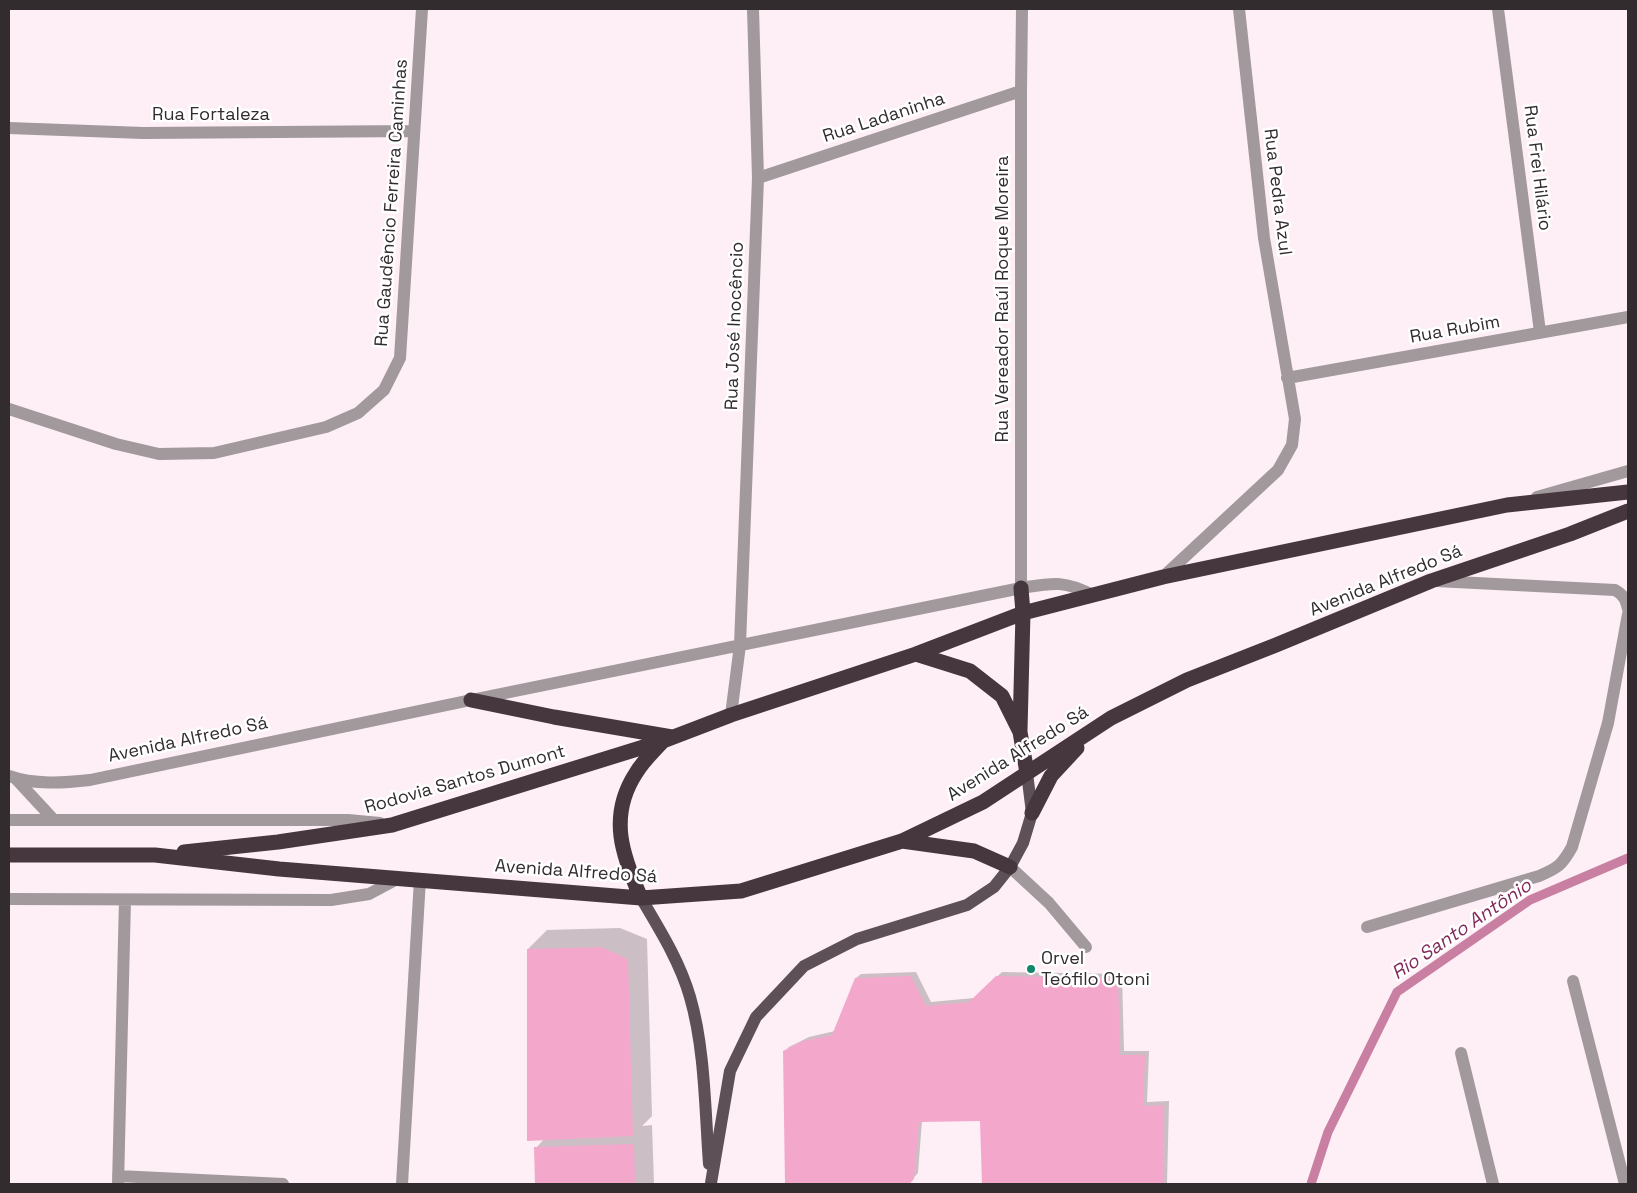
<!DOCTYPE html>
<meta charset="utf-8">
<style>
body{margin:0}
#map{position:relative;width:1637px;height:1193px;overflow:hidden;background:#feeef5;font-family:"Space Grotesk",sans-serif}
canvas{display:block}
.frame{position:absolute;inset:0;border:10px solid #332c2f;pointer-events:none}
</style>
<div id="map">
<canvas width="1637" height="1193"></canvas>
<div class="frame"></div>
</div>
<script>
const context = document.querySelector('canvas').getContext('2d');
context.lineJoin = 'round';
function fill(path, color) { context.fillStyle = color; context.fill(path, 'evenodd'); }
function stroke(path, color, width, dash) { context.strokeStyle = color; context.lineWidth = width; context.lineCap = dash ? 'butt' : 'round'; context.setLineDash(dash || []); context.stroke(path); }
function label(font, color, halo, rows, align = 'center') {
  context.font = font + ' "Space Grotesk",sans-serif'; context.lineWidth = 5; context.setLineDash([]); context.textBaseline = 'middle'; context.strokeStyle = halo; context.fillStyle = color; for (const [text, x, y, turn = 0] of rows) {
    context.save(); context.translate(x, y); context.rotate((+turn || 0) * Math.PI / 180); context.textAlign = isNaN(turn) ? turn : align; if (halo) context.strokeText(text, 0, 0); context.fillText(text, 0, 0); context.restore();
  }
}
fill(new Path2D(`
 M620,928L647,939L652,1116L642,1126L652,1125L654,1184H537L536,1148L544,1139L528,949L547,930Z
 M916,972L931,1002L974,998L1002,972L1122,974L1124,1051H1149L1147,1102L1169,1101L1167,1184H983L981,1120L922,1121L918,1173L908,1184H786L784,1052L789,1047L809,1037L835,1031L856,978L861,974Z`), '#0003');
stroke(new Path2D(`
 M1311,1184L1328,1132L1397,992L1530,900L1628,858`), '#c87fa2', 9);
fill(new Path2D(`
 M601,947L628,959L633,1136L527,1141V949Z
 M911,976L926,1006L969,1002L996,976L1118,978L1120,1055H1145L1143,1106L1164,1105L1163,1184H982L980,1121L919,1122L914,1179L909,1184H785L783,1051L803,1041L832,1035L855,978Z
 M634,1144L635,1184H535L534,1147Z`), '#f3a7cb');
stroke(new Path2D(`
 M1498,9L1540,332
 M9,128L143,133L414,131
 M758,178L1021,91
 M1287,378L1628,317
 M9,409L116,444L159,454L214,453L326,427L358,413L384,390L400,358L422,9
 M1537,497L1628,471
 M1163,577L1278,470L1292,445L1295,419L1264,238L1239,9
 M1436,581L1615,590C1624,595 1626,600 1628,609
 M1021,588V91L1022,9
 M731,715L740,645L758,178L753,9
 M9,776C34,785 64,783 90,780L471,700L1021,588C1053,583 1063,580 1093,595
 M16,779L54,820
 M9,820H348L380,823
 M1010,867L1049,903L1086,947
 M9,899L331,900L369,894L399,878
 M1367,927L1539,876C1558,868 1562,865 1572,847L1608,723L1628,614
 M1573,981L1625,1184
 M1461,1053L1493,1184
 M118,1176L283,1184
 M118,1184L125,900
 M402,1184L420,879`), '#a1999c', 12);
stroke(new Path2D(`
 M641,898C660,930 680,962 690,997C705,1048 705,1111 709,1164
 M711,1183L730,1071L756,1017L804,966L857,939L967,905L994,887L1010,867L1023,843L1032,813L1027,773`), '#5d5056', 12);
stroke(new Path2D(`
 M916,654L970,671L1002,696L1020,732L1027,773
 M471,700L554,717L672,737
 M1020,730L1023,613L1021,588
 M1032,813L1051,776L1077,748
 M902,841L974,851L1010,867
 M184,852L278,842L392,825L663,741L731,715L916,654L1023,613L1163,577L1507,505L1628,492
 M9,855H155L279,869L641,898L741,891L902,841L983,802L1111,718L1187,680L1276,645L1431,581L1570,534L1628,511
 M641,898C622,855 608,816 636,773C643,761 654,751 663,741`), '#46373e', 15);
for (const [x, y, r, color] of [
 [1031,969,5,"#0f8869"]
]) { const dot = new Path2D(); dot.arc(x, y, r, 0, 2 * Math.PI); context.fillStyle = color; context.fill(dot); stroke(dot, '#fff', 2); }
label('18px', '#332c2f', '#fff', [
 ["Rua Fortaleza",211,115],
 ["Rua Ladaninha",884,118,-18],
 ["Rua Frei Hilário",1537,168,83],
 ["Rua Pedra Azul",1277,192,83],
 ["Rua Gaudêncio Ferreira Caminhas",392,203,-86],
 ["Rua Vereador Raúl Roque Moreira",1003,299,-90],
 ["Rua José Inocêncio",735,326,-88],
 ["Rua Rubim",1455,330,-10],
 ["Avenida Alfredo Sá",1386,581,-22],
 ["Avenida Alfredo Sá",188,740,-12],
 ["Avenida Alfredo Sá",1018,754,-32],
 ["Rodovia Santos Dumont",465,780,-16],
 ["Avenida Alfredo Sá",576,872,4]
]);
label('18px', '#332c2f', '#fff', [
 ["Orvel",1041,959],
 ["Teófilo Otoni",1041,980]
], 'left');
label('italic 19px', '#822b5b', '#fff', [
 ["Rio Santo Antônio",1462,930,-34]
]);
</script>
